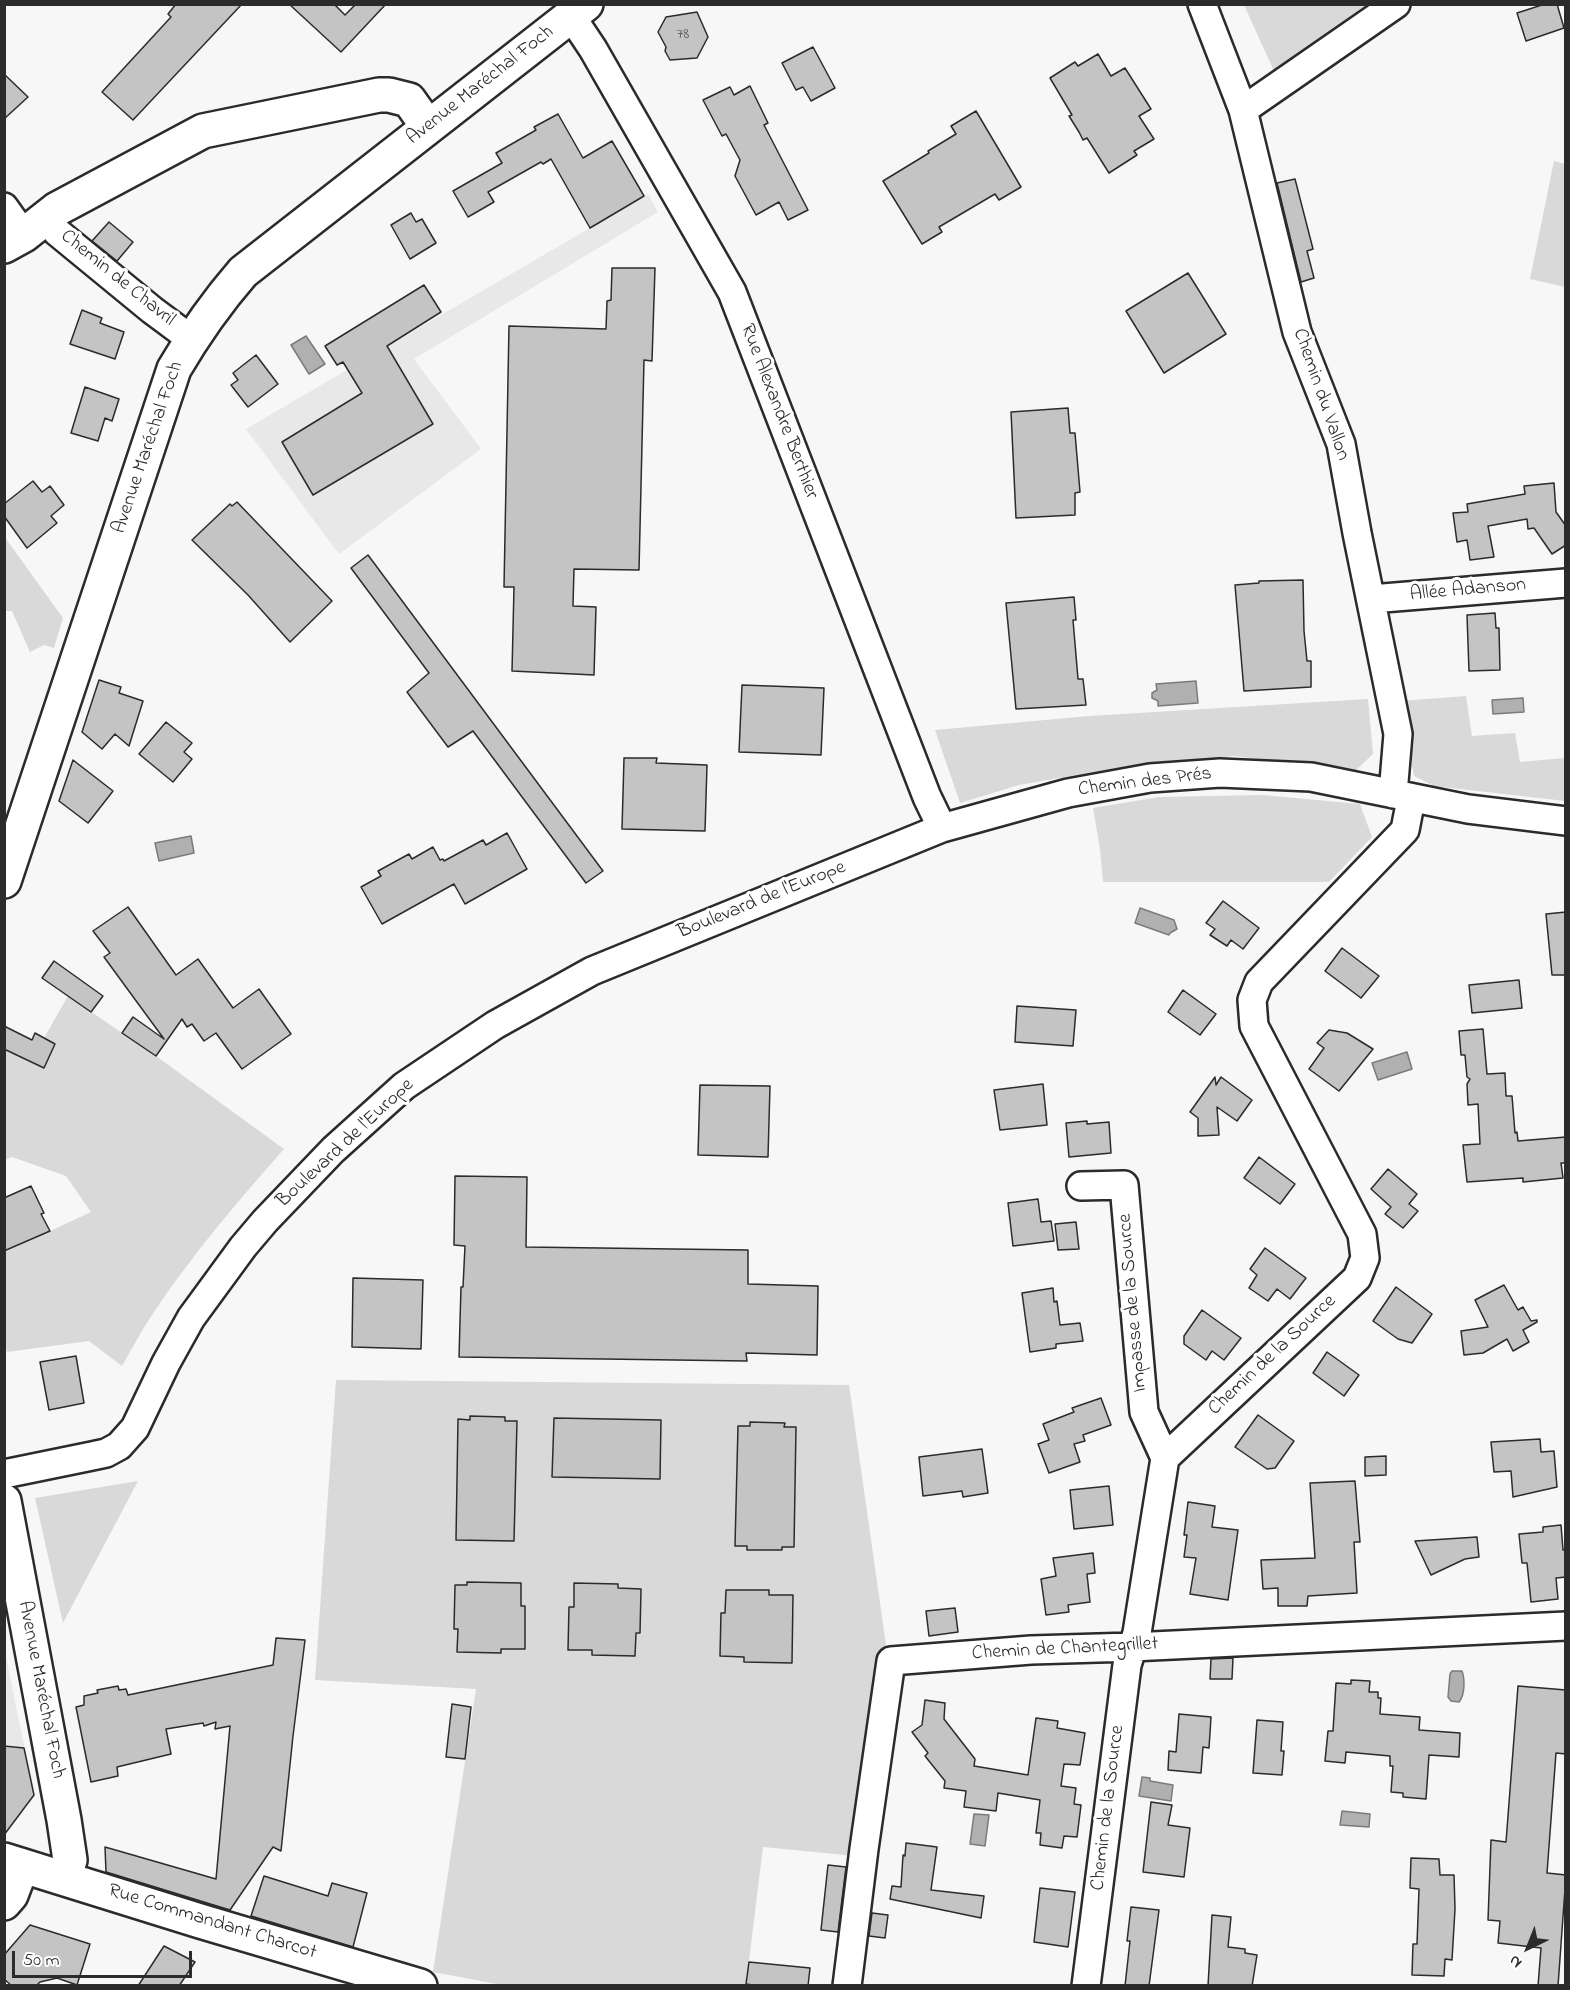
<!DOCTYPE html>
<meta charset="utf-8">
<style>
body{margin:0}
#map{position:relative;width:1570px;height:1990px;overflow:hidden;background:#f7f7f7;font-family:"Indie Flower",sans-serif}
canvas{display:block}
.frame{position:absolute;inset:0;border:6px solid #2b2b2b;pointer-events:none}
.north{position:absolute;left:1498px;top:1918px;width:60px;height:60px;-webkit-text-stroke:4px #fff;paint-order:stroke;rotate:223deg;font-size:16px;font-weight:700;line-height:24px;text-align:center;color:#2b2b2b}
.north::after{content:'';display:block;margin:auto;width:21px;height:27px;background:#2b2b2b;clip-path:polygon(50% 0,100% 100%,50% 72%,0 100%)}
.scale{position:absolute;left:12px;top:1951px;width:180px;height:27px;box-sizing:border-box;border:3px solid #2b2b2b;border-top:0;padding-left:8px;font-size:18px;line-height:21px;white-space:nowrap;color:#2b2b2b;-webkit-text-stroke:4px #fff;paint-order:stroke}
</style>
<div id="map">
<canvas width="1570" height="1990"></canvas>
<div class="frame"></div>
<div class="north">N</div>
<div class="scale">50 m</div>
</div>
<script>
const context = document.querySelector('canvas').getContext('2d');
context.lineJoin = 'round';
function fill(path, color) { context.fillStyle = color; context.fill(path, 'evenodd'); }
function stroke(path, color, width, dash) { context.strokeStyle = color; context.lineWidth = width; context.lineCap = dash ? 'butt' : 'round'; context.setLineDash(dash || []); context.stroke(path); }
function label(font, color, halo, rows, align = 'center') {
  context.font = font + ' "Indie Flower",sans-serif'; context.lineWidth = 6; context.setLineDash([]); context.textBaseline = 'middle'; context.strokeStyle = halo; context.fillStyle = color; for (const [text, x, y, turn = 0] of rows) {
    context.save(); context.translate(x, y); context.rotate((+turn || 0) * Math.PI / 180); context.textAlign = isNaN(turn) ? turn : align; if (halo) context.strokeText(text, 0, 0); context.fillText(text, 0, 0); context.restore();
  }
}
fill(new Path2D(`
 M648,194L658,212L414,359L481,449L339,554L246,429Z
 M4,1647L34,1795L15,1821L5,1819Z`), '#e8e8e8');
fill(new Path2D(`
 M1244,5H1388L1278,80Z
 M1554,161L1565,164V287L1530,279Z
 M4,536L63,618L54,648L44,645L30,652L12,611H5Z
 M1466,696L1472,736L1515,733L1520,762L1565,758V801L1434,786L1414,776L1400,701Z
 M1368,699L1373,754L1355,771L1234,756L1087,773L1019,785L960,803L935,730L1089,716Z
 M1262,795L1360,804L1372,837L1329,882H1103L1100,849L1093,808L1159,797Z
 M68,996L156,1056L284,1149C237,1202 191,1256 152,1315C141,1331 132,1349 122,1366L89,1341L7,1352L4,1340L5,1252L91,1212L66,1176L12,1157L5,1160L4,1049L44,1068L55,1044L44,1038Z
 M336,1380L849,1385L886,1645L856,1856L763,1847L746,1985L507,1986L433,1972L476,1689L315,1680Z
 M138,1481L63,1623L35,1498Z`), '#d9d9d9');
const water = new Path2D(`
 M306,336L325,364L309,374L291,345Z
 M1196,681L1198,703L1158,706V701L1152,698V693L1157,690L1156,684Z
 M1523,698L1524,712L1493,714L1492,700Z
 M191,836L194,853L159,861L155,843Z
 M1140,908L1174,920L1177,929L1170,933L1169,935L1135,923Z
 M1407,1052L1412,1069L1378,1080L1372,1063Z
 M1452,1671H1462C1465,1679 1465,1695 1459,1702L1451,1701L1448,1697L1450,1674Z
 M1142,1777L1150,1778V1781L1173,1785L1171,1801L1139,1796Z
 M1342,1811L1370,1814L1369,1827L1340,1825Z
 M974,1814L989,1815L985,1846L970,1844Z`);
fill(water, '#b0b0b0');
stroke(water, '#7b7b7b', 1.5);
const building = new Path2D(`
 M176,4H242L133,120L102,92L171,17L168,14Z
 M289,4H334L345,15L356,4H386L341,52Z
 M1545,4H1557L1564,28L1526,41L1517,13Z
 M697,12L708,37L697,58L670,60L665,51L666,47L658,32L666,17Z
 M813,47L835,88L811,101L803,87L796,90L782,63Z
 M1098,54L1111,76L1125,68L1151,109L1139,116L1154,139L1134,151L1137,155L1109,173L1087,138L1083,140L1079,132L1069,116L1072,115L1050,78L1075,62L1078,66Z
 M4,74L28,97L4,119Z
 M750,86L768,123L764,125L808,210L788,220L779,202L756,215L735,176L740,160L726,134L722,136L703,100L730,87L734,95Z
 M976,111L1021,187L999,200L995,194L939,227L942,232L922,244L883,181L929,153L928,151L956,134L951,126Z
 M558,114L583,158L612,141L644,196L590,228L551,159L543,164L541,162L488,192L494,202L468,217L453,191L502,163L496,153L536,130L534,127Z
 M1295,179L1313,249L1307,251L1314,278L1301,282L1277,183Z
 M411,213L416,222L422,219L436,243L410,259L391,225Z
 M109,222L133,242L117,261L92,241Z
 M612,268H655L652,361L644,360L639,570L574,569L573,606L596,607L594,675L512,671L514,587H504L509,326L606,329L607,301L611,300Z
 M1188,273L1226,334L1164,373L1126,311Z
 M424,285L441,312L387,346L433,424L313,495L282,442L362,393L343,362L337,365L325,346Z
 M82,310L102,318L100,323L124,332L115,359L70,344Z
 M256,355L278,384L248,407L231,385L238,380L233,373Z
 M85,387L119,399L112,421L105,418L98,441L71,433Z
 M1068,408L1070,433H1075L1080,492L1075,493V515L1016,518L1011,412Z
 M33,481L42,492L50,486L64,505L51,516L57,523L27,548L4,516V504Z
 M1554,483L1556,512L1566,526V545L1552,554L1534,528L1528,529L1527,519L1488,526L1494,557L1470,560L1467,540L1457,542L1453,513L1468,512L1467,504L1525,494L1524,486Z
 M237,502L332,601L290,642L248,595L192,540L230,504L232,506Z
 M368,555L603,871L586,883L473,731L448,747L407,692L429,673L351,568Z
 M1303,580L1304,631L1307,661H1311V687L1244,691L1235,585L1259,583V581Z
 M1074,597L1076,620H1073L1078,679H1083L1086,705L1016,709L1006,603Z
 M1495,613L1496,628H1499L1500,670L1469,671L1467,615Z
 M99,680L121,687L119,693L143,701L129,746L115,734L102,749L82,732Z
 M742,685L824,688L821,755L739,752Z
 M166,722L192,743L184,752L192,759L173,782L139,754Z
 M624,758H657L656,763L707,765L705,831L622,829Z
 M73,760L113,791L88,823L59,801Z
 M507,833L527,869L465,904L454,884L382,924L361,887L381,876L378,871L409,854L412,859L433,847L440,860L443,859L444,861L483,840L486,845Z
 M1223,901L1259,928L1243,949L1231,940L1227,946L1210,935L1215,929L1206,923Z
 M128,907L176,975L198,959L233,1008L259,989L291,1034L242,1069L216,1033L204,1041L192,1024L187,1027L182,1019L156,1056L122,1033L133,1017L164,1039L104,957L110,953L93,931Z
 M1566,912V975H1552L1546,914Z
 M1342,948L1379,976L1361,998L1325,971Z
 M54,961L103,996L91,1012L42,978Z
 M1519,980L1522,1008L1472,1013L1469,985Z
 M1183,990L1216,1014L1200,1035L1168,1012Z
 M1017,1006L1076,1010L1073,1046L1015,1042Z
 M4,1026L32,1040L35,1033L55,1044L44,1068L4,1049Z
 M1483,1029L1487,1074L1505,1073L1506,1096H1512L1515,1133L1517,1132L1518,1141L1566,1137V1163H1561L1563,1178L1523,1182V1178L1467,1182L1463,1145L1480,1144L1478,1104L1468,1105L1467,1084L1470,1079L1467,1077L1465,1055H1461L1459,1031Z
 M1329,1030L1347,1033L1373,1049L1339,1091L1309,1069L1324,1048L1317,1043Z
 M1215,1077L1216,1085L1221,1077L1252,1100L1237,1121L1217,1107L1219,1135L1198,1136V1118L1190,1112Z
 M1043,1084L1047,1125L1000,1130L994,1090Z
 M700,1085L770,1086L768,1157L698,1155Z
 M1087,1121V1124L1109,1122L1111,1153L1069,1157L1066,1123Z
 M1259,1157L1295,1184L1280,1204L1244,1178Z
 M1388,1169L1417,1194L1409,1204L1418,1211L1403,1228L1385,1214L1391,1207L1371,1189Z
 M455,1176L527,1177L526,1247L748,1250V1284L818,1286L817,1355L746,1353L747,1361L459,1357L461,1287H463L465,1246L454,1245Z
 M31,1186L44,1213L41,1214L50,1231L4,1251V1198Z
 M1038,1199L1041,1222L1051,1221L1054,1241L1013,1246L1008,1203Z
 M1076,1222L1079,1249L1058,1250L1055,1224Z
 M1265,1248L1306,1278L1290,1299L1277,1289L1268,1301L1249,1288L1257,1275L1250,1269Z
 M353,1278L423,1280L421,1349L352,1347Z
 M1504,1285L1518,1310L1523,1307L1531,1321L1537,1320V1322L1523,1330L1529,1342L1513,1351L1507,1339L1483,1353L1464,1355L1461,1331L1488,1327L1475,1300Z
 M1396,1287L1432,1314L1412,1343L1398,1339L1373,1321Z
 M1053,1288L1054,1302L1057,1301L1060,1325L1080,1323L1083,1341L1056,1344V1348L1030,1352L1022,1293Z
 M1202,1310L1241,1338L1224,1360L1212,1351L1206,1360L1184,1344V1336Z
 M1327,1352L1359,1375L1344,1396L1313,1373Z
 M76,1356L84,1403L49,1410L40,1362Z
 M1101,1398L1111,1425L1083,1435L1085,1441L1074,1444L1080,1462L1049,1473L1038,1444L1049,1440L1043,1424L1074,1412L1072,1408Z
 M1258,1415L1294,1441L1275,1468L1267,1469L1235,1447Z
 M470,1416L505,1417V1421H517L514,1541L456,1540L458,1419L470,1420Z
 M554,1418L661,1420L660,1479L552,1477Z
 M750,1422L785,1423L784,1427H796L794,1547H782V1550H747V1546H735L738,1426H750Z
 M1540,1439L1541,1452L1554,1451L1557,1487L1513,1497L1511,1471L1494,1472L1491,1442Z
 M982,1449L988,1493L963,1497L962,1491L923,1496L919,1457Z
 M1386,1456V1475L1365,1476V1457Z
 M1355,1481L1360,1542H1354L1357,1593L1308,1596L1307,1606H1278V1588L1263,1589L1261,1560L1315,1558L1310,1483Z
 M1109,1486L1113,1525L1074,1529L1070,1490Z
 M1188,1502L1215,1506L1212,1527L1238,1530L1228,1600L1190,1594L1196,1558L1184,1557L1187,1535H1184Z
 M1561,1525L1563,1550H1566V1577L1556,1578L1558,1599L1531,1602L1527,1563H1522L1519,1534L1543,1532V1527Z
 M1477,1537L1479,1557L1465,1559L1431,1575L1415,1541Z
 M1093,1553L1095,1573L1087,1574L1090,1602L1068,1605L1069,1612L1046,1615L1041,1579L1056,1576L1053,1558Z
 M467,1582L521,1583V1606H525V1649H501V1653L457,1652L458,1629H454L455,1585H467Z
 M574,1583L618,1584V1588L641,1589L640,1633H636L635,1656L592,1655V1650H568L569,1607H574Z
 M726,1590H769V1595H793L792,1663L744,1662V1657L720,1656L721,1613H725Z
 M955,1608L958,1632L929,1636L926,1611Z
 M276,1638L305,1640L293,1736L281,1851L273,1847L230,1910L106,1872L105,1847L216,1879L230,1726L215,1729L216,1722L204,1726L203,1723L166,1729L171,1754L117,1767L118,1776L91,1782L76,1707L84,1705V1696L98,1693L97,1690L118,1686L119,1690L126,1689L128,1695L273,1665Z
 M1233,1658L1232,1679H1210L1211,1659Z
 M1351,1680L1370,1681L1369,1692H1378V1698H1381L1380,1714L1420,1717L1419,1730L1460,1733L1459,1757L1429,1755L1426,1799L1403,1797V1793L1391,1792L1393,1766H1390V1756L1346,1752L1345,1763L1325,1761L1328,1731H1333L1336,1683L1351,1684Z
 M1518,1686L1566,1690V1754L1556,1753L1547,1873L1566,1875L1558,1986H1538L1541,1948L1498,1943L1500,1921L1488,1920L1491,1840L1506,1842Z
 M925,1700L945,1703L944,1719L975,1759L974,1766L1028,1775L1036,1718L1058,1721L1057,1728L1085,1733L1080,1765L1064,1764L1061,1786L1076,1788L1074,1804L1081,1805L1077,1837L1064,1836L1062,1848L1040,1845L1041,1833H1036L1040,1800L998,1793L996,1811L964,1807L966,1791L944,1788L945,1781L925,1756L928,1753L912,1732L922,1725Z
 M452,1704L471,1707L465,1759L446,1757Z
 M1179,1714L1211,1717L1209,1748L1203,1747L1201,1773L1168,1770L1169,1751L1176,1752Z
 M1257,1720L1283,1722L1281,1751H1284L1282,1775L1253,1773Z
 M4,1746L24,1748L34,1795L4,1835Z
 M1151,1802L1172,1805L1168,1825L1190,1828L1184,1877L1143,1872Z
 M906,1843L937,1847L931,1890L984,1896L981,1918L890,1899L892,1886L901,1887L903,1855L905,1856Z
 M1411,1858L1439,1859L1440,1875H1454L1455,1909L1452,1960L1445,1959L1444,1976L1412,1975L1413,1944H1417L1419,1889L1410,1888Z
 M828,1865L846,1867L838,1932L821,1930Z
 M264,1876L328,1896L332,1883L367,1893L353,1947L251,1916Z
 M1040,1888L1075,1892L1068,1947L1034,1942Z
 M1131,1907L1159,1910L1149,1986H1125L1130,1941H1127Z
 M872,1913L888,1915L885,1938L869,1936Z
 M1212,1915L1231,1917L1228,1947L1245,1949V1953L1257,1955L1252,1986H1208Z
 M30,1925L90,1944L77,1985L57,1978L40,1982L36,1986H12L4,1979V1955Z
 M164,1946L195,1962L179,1986H138Z
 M749,1962L810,1968L808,1986H760L746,1984Z`);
fill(building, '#c4c4c4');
stroke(building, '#2b2b2b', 1.5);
const minor = new Path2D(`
 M1202,4L1243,110L1297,332L1341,444L1357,533L1398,734L1393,794
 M571,16L593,49L732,292L927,797L942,828
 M1243,110L1396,4
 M4,207L24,235
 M47,217L57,232L152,310L191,339
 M1371,599L1566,583
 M1081,1186L1124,1185L1144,1412L1165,1458
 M4,1474L92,1456L106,1453L119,1446L135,1428L166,1363L191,1318L243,1247L265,1221L333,1150L404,1086L495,1025L592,971L942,828L1068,793L1150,778L1220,773L1311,777L1468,809L1566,821
 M847,1986L864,1849L891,1661L1031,1650L1132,1647L1566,1626
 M1086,1986L1127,1665L1137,1633L1165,1458L1357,1278L1365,1258L1362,1234L1254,1026L1252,1000L1259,982L1405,830L1411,799`);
const major = new Path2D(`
 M4,246L24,235L57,209L203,131L379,95H389L409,100L428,127
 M4,881L174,369C195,333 216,303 243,272L586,4
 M4,1501L64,1820L70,1860L64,1878
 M4,1860L200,1921L420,1986
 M4,1903L11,1895L22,1866`);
stroke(minor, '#2b2b2b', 32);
stroke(major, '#2b2b2b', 38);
stroke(minor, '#fff', 27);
stroke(major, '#fff', 33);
label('16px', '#515151', null, [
 ["78",683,35]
]);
label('20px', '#2b2b2b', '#fff', [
 ["Avenue Maréchal Foch",481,86,-38],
 ["Chemin de Chavril",117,279,39],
 ["Chemin du Vallon",1320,395,71],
 ["Rue Alexandre Berthier",778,412,69],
 ["Avenue Maréchal Foch",149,448,-71],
 ["Allée Adanson",1468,591,-5],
 ["Chemin des Prés",1145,783,-7],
 ["Boulevard de l'Europe",762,901,-22],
 ["Boulevard de l'Europe",346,1144,-43],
 ["Impasse de la Source",1134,1303,-95],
 ["Chemin de la Source",1273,1356,-43],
 ["Chemin de Chantegrillet",1065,1650,-3],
 ["Avenue Maréchal Foch",40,1690,79],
 ["Chemin de la Source",1109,1808,-83],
 ["Rue Commandant Charcot",212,1923,17]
]);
</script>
